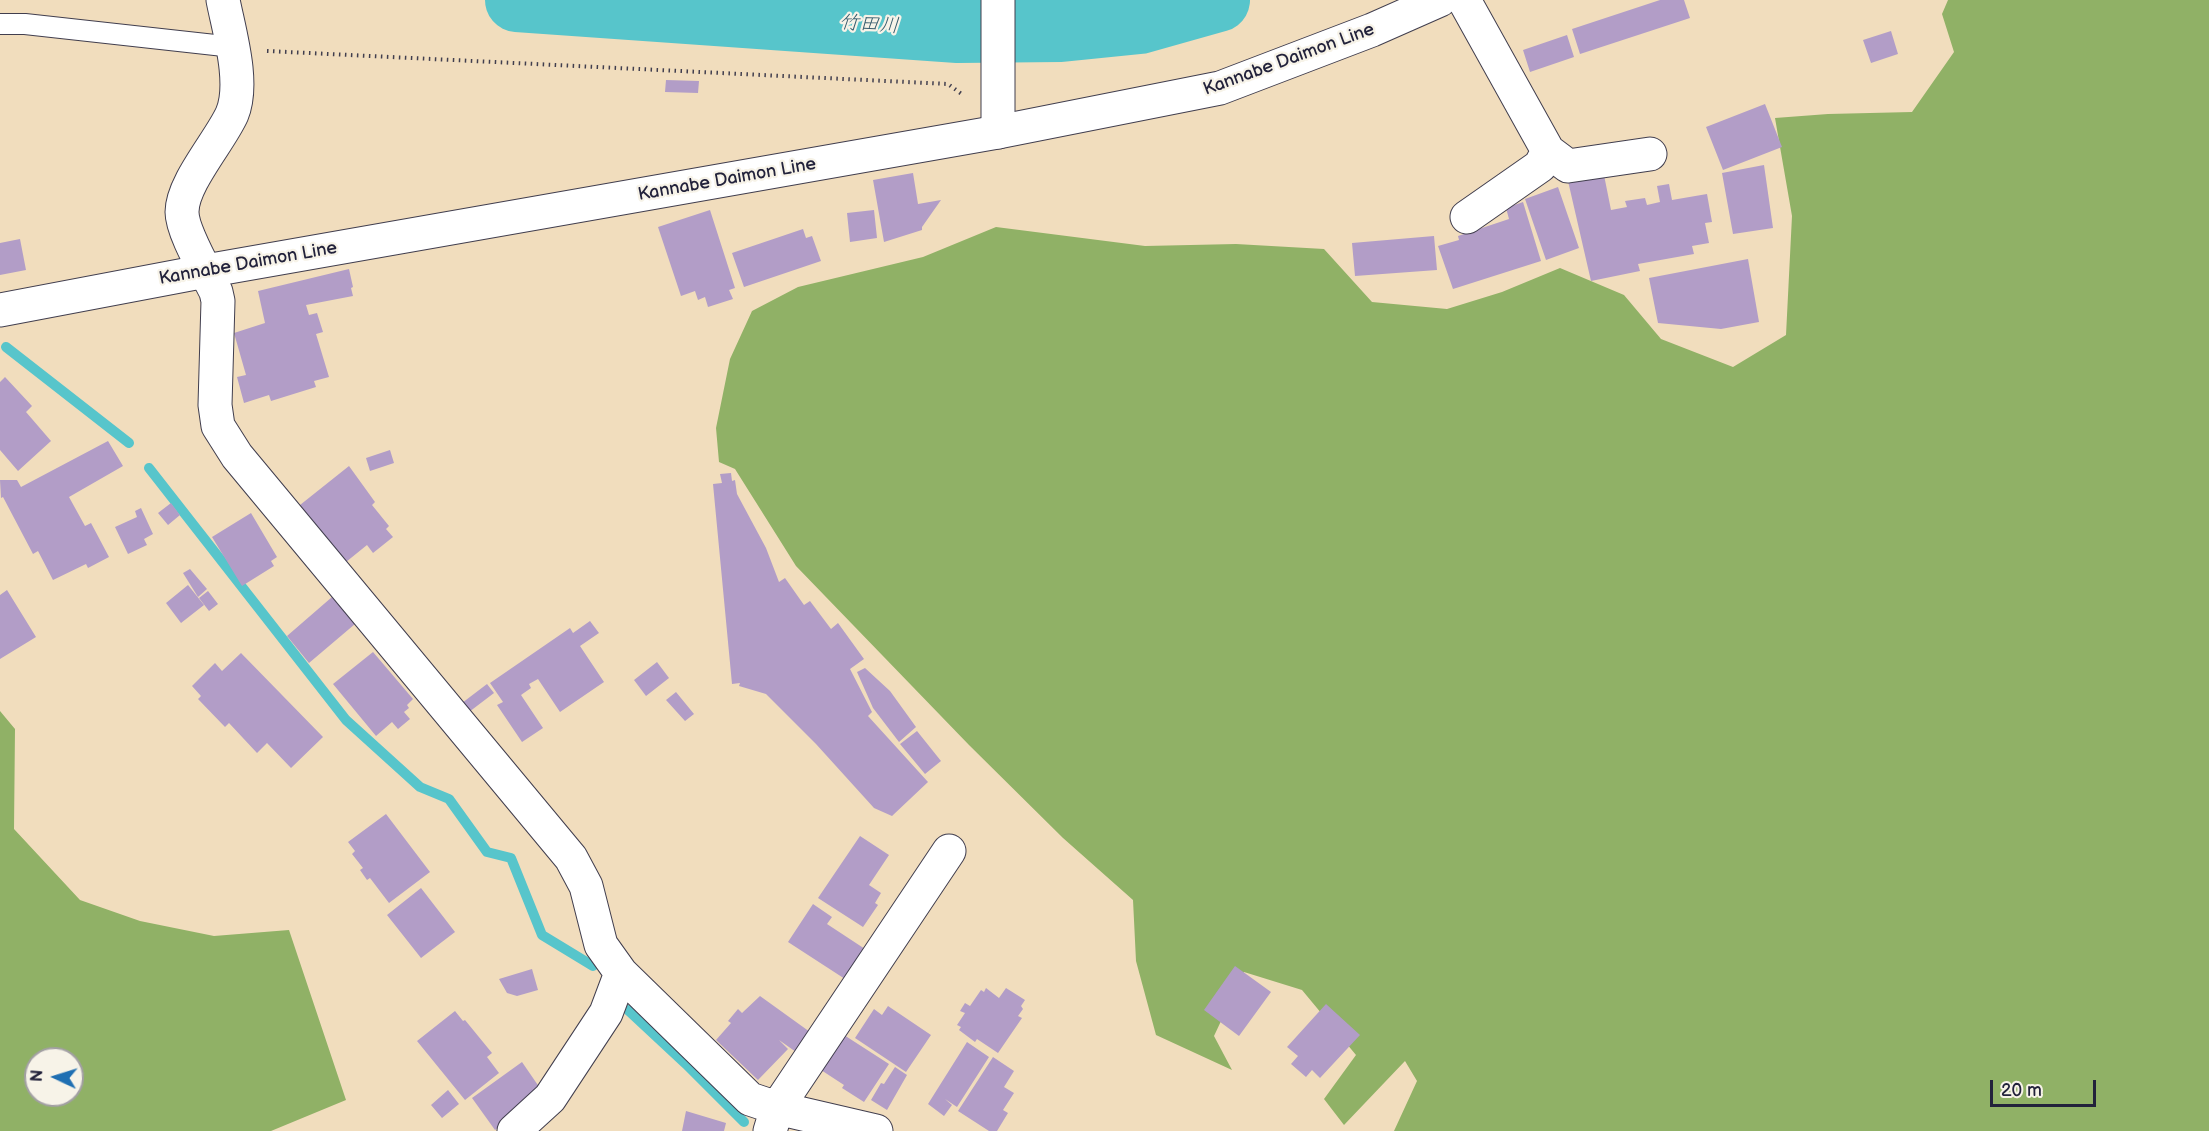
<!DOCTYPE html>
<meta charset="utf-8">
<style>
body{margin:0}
#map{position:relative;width:2209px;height:1131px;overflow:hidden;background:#f1ddbd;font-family:"Balsamiq Sans",sans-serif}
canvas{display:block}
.north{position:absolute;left:24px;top:1047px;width:60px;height:60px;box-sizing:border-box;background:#f7f3e8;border:2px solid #a29fa3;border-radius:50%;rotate:274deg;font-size:16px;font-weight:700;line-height:24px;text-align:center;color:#22223b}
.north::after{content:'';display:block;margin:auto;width:21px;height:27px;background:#1f6fb2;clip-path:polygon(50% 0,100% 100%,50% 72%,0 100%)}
.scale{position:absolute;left:1990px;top:1080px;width:106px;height:27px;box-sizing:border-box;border:3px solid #22223b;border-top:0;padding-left:8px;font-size:18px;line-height:21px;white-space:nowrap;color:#22223b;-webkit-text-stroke:4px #f7f3e8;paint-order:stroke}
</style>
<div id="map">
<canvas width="2209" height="1131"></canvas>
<div class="north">N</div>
<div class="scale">20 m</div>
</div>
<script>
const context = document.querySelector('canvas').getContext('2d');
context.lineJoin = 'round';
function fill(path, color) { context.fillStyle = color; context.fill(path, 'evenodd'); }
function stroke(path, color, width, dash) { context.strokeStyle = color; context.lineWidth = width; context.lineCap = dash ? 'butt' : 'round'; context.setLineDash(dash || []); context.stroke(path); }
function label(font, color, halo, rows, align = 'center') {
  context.font = font + ' "Balsamiq Sans","Klee One",sans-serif'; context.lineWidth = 4.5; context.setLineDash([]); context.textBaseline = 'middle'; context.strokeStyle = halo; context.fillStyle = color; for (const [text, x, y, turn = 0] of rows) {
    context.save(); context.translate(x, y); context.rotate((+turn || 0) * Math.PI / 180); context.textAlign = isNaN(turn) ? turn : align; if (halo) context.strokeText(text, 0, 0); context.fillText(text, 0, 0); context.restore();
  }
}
fill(new Path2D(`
 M1948,0H2209V1131H1394L1417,1081L1405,1061L1344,1125L1324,1099L1356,1055L1302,990L1244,972L1214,1036L1232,1070L1156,1035L1136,961L1133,900L1063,838L969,745L796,566L735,469L719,462L716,428L730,359L752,311L798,287L923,257L996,227L1145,246L1236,244L1324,249L1372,302L1447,309L1502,292L1560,268L1624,295L1661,339L1733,367L1786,335L1792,216L1775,118L1828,114L1912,112L1954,52L1942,14Z
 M0,711L15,729L14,829L80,900L140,921L214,936L289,930L346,1100L271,1131H0ZM36,1059H72V1095H36Z`), '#90b166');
stroke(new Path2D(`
 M6,347L129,443
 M149,468L346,720L420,787L449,799L487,852L511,858L542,935L593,966
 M628,1010L686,1064L744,1122`), '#57c5cb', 10);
stroke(new Path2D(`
 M517,0L958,31L1061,30L1140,22L1218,0`), '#57c5cb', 64);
fill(new Path2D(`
 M1660,0H1684L1690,18L1580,54L1572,29Z
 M1891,31L1898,54L1871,63L1863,40Z
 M1567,35L1574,57L1530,72L1523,50Z
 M666,80L699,81L698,93L665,92Z
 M1765,104L1782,147L1723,170L1706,127Z
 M1764,165L1773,228L1733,234L1722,173Z
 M913,173L918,204L941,200L922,227V230L884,242L873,180Z
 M1604,175L1611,210L1627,207L1625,201L1645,198L1647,205L1660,202L1657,186L1669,184L1672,200L1707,194L1712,222L1705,223L1709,243L1692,246L1694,254L1638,264L1640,271L1591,281L1568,181Z
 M1558,187L1579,248L1546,260L1525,199Z
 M1523,202L1541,261L1453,289L1438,246L1459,240L1458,236L1509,219L1506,208Z
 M710,210L735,288L729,290L733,299L708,307L705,297L698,300L695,291L681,296L658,227Z
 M874,210L877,238L850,242L847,213Z
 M803,229L806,238L812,236L821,261L744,287L732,253Z
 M1434,236L1437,270L1355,276L1352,243Z
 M20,239L26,270L0,275V243Z
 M1748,259L1759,322L1721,329L1658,323L1649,278Z
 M349,269L353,287L351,288L353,296L306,305L309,315L317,313L323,332L316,334L329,377L314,381L316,387L271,401L269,395L244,403L237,377L246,375L234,333L265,323L258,291Z
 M5,377L32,406L26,412L51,441L18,471L0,450V382Z
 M108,441L123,466L69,497L85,526L91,523L109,557L88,568L86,564L53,580L38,551L33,554L3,497L1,498L0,480H17L21,487Z
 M390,450L394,463L370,471L366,458Z
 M349,466L375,502L372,505L389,526L386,529L393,537L373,553L367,545L346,562L300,505Z
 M731,473L732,481L735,480L737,494L766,548L779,582L785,578L804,605L810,601L831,629L838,623L864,659L850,669L872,712L868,716L928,782L892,816L874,808L816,744L766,694L739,686L740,683L732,684L713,484L722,483L720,474Z
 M171,503L180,515L168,525L158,513Z
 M141,508L153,534L144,539L147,545L128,554L115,527L137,517L135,511Z
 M251,513L277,557L271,561L274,566L242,586L212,537Z
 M190,569L207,589L198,597L183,573Z
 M188,585L204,605L181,623L166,603Z
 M7,590L36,637L0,659V595Z
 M208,591L218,604L209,611L199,598Z
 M332,597L355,624L309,663L287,636Z
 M590,621L599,633L580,646L604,682L560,712L538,679L529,684L531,688L521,695L543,728L522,742L497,705L503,702L490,683L570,628L573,633Z
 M373,652L413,699L407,705L409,708L404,712L410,719L398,729L392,722L376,736L333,684Z
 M241,653L323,737L291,768L267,743L257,753L229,723L225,727L198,699L201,696L192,686L215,663L222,671Z
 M657,662L669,678L646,696L634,680Z
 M865,668L890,691L916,727L899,742L873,708L857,672Z
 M487,684L494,693L469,712L462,703Z
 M676,692L694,714L685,721L666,700Z
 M917,731L941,761L925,774L900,744Z
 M386,814L430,872L389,903L370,878L367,880L360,870L363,868L352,854L355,851L348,842Z
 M860,836L889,855L869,885L881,893L875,903L878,905L863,927L818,898Z
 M421,888L455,932L421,958L387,915Z
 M813,904L832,917L827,924L865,949L845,979L788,942Z
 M1235,966L1271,992L1239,1036L1204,1010Z
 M532,969L538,990L517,996L507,993L499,979Z
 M986,988L999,998L1006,988L1025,1000L1021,1006L1023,1009L1018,1016L1022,1018L998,1053L977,1039L975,1042L959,1030L961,1027L957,1025L965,1013L960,1011L965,1003L970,1006L981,990L984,992Z
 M760,996L810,1032L796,1052L779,1040L788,1049L758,1080L716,1040L731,1023L728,1021L738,1009L742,1013Z
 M1326,1004L1360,1035L1320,1078L1312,1070L1306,1077L1291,1064L1298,1056L1287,1047Z
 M888,1006L931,1035L906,1072L855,1038L874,1009L882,1015Z
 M455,1011L463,1021L465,1020L492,1053L487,1057L499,1073L465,1100L417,1041Z
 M844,1035L889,1064L864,1102L842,1088L844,1085L821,1070Z
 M967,1042L989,1057L957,1107L945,1099L952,1105L944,1116L928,1104Z
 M993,1057L1014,1071L1004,1087L1014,1093L1003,1110L1008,1113L997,1131H989L958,1111Z
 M522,1062L544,1094L495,1130L472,1098Z
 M895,1067L907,1075L887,1110L871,1100L881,1083L884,1084Z
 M448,1090L459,1104L442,1118L431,1105Z
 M686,1111L726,1123L724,1131H682Z`), '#b29dc7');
const service = new Path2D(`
 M0,24H25L233,47`);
const minor = new Path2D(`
 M223,0C229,31 245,83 232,114C220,141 182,183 182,212C182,232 207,273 216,292L218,301L215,405L218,426L237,456L571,858L586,886L601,945L621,973L750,1099L777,1108L876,1131
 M998,0V132
 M1464,0L1548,151L1568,166L1650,154
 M1467,217L1540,166L1548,151
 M514,1131L550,1098L606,1013L621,973
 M770,1131L777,1108L949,851`);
const primary = new Path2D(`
 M0,310L206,271L998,132L1220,88L1372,30L1440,0`);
stroke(service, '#413e4e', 22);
stroke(minor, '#413e4e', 35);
stroke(primary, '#413e4e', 35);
stroke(new Path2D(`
 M267,51L948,84L963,95`), '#413e4e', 4, [1.5, 4.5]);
stroke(service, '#fff', 20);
stroke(minor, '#fff', 33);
stroke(primary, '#fff', 33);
label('18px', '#22223b', '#f7f3e8', [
 ["Kannabe Daimon Line",1289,60,-20],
 ["Kannabe Daimon Line",727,180,-10],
 ["Kannabe Daimon Line",248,264,-10]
]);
label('italic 20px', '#355b6d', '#f7f3e8', [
 ["竹田川",869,25,4]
]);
</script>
